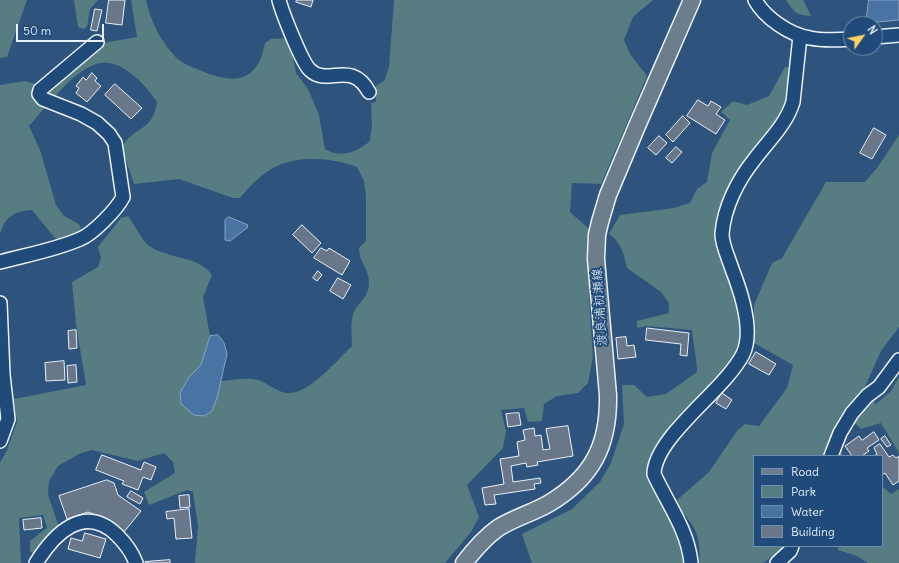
<!DOCTYPE html>
<meta charset="utf-8">
<style>
body{margin:0}
#map{position:relative;width:899px;height:563px;overflow:hidden;background:#2e537d;font-family:Delius,sans-serif}
canvas{display:block}
.legend{position:absolute;left:753px;top:455px;width:130px;height:92px;box-sizing:border-box;background:#1f4a7a;border:1px solid #6f8dac;margin:0;padding:5px 7px;list-style:none;font-size:12px;color:#e8f1f8}
.legend li{display:flex;align-items:center;gap:8px;height:20px}
.legend b{width:20px;border:1px solid #6f8dac}
.north{position:absolute;left:843px;top:16px;width:40px;height:40px;box-sizing:border-box;background:#1f4a7a;border:1px solid #6f8dac;border-radius:50%;rotate:57deg;font-size:11px;font-weight:700;line-height:16px;text-align:center;color:#e8f1f8}
.north::after{content:'';display:block;margin:auto;width:14px;height:18px;background:#ffd166;clip-path:polygon(50% 0,100% 100%,50% 72%,0 100%)}
.scale{position:absolute;left:16px;top:24px;width:88px;height:18px;box-sizing:border-box;border:2px solid #e8f1f8;border-top:0;padding-left:5px;font-size:12px;line-height:14px;white-space:nowrap;color:#e8f1f8;-webkit-text-stroke:3px #1f4a7a;paint-order:stroke}
</style>
<div id="map">
<canvas width="899" height="563"></canvas>
<ul class="legend">
<li><b style="height:5px;background:#6c7d8b"></b>Road</li>
<li><b style="height:11px;background:#577c81"></b>Park</li>
<li><b style="height:11px;background:#4873a3"></b>Water</li>
<li><b style="height:11px;background:#6a7689"></b>Building</li>
</ul>
<div class="north">N</div>
<div class="scale">50 m</div>
</div>
<script>
const context = document.querySelector('canvas').getContext('2d');
context.lineJoin = 'round';
function fill(path, color) { context.fillStyle = color; context.fill(path, 'evenodd'); }
function stroke(path, color, width, dash) { context.strokeStyle = color; context.lineWidth = width; context.lineCap = dash ? 'butt' : 'round'; context.setLineDash(dash || []); context.stroke(path); }
function label(font, color, halo, rows, align = 'center') {
  context.font = font + ' Delius,"Klee One",sans-serif'; context.lineWidth = 4; context.setLineDash([]); context.textBaseline = 'middle'; context.strokeStyle = halo; context.fillStyle = color; for (const [text, x, y, turn = 0] of rows) {
    context.save(); context.translate(x, y); context.rotate((+turn || 0) * Math.PI / 180); context.textAlign = isNaN(turn) ? turn : align; if (halo) context.strokeText(text, 0, 0); context.fillText(text, 0, 0); context.restore();
  }
}
fill(new Path2D(`
 M0,0H27L7,57L0,58Z
 M74,0H98L90,9L87,27L83,29L78,27Z
 M131,0H146C150,19 160,40 173,54C180,63 192,67 202,71C235,85 258,82 265,43L271,39L287,38L291,46L296,73L308,89L319,115L325,149C341,159 357,152 370,141L372,125L371,103L376,102V86L384,81L389,67L394,0H653L633,17L624,40L630,54L647,76L601,184L572,183L570,212L589,229V297L593,357L588,383L578,393L557,396L544,404L542,421L528,422L524,408L501,410L506,431L503,448L467,485L479,517L471,532L445,563H195L198,526L193,492L187,490L149,505L144,492L175,473L173,462L164,453L138,461L91,450L79,454L58,466L49,481L48,495L59,527L33,553L30,551V541L47,528L43,515L19,518L21,563H0V463L7,450L17,422L14,399L86,385L76,324L72,282L98,267L101,258L98,247L121,218L128,216C134,224 141,238 147,244C163,259 199,255 212,275L203,297L210,336L201,365L189,377L217,398L221,381C231,380 247,377 258,380C267,383 276,391 286,393C308,396 337,360 352,346C352,337 350,324 353,315C356,303 368,301 369,283C369,268 359,263 359,248L366,241V196L364,181L357,167C333,158 299,155 275,167C261,174 250,186 240,198H233L179,179L134,184L122,148C132,126 153,133 157,102C146,85 120,56 96,64C72,72 46,107 29,126L40,150L56,205L64,216L77,223L81,227L76,234L58,240L54,237L32,210C14,211 5,217 0,234V85L25,81L48,87L103,43L137,37Z
 M786,0H803L811,16C796,15 794,12 786,0Z
 M785,67L792,68L787,98L781,117L730,187L724,197L720,213L743,323L741,351L654,455L676,527L684,563H532L522,534L572,509L600,482L611,463L624,424L622,385H634L647,397L666,394L697,372C697,358 693,344 692,330L647,326L637,328V321L669,313V303L661,292L627,268C624,254 621,242 609,234L620,215L674,208L690,203L697,189L707,182L712,153L730,120L721,112L733,101L747,105L769,96Z
 M899,135V327L881,351L864,389L876,404L891,391L899,377V453L881,423L861,429L847,415L835,430L828,445L842,453L843,456H754V546H786L763,563H699C700,549 700,536 691,523C684,512 681,514 677,500L709,472L737,431L745,424L759,426L787,388L793,365L754,343V305L772,263L782,258L826,182H865L877,168Z
 M882,486L891,494L899,489V563H868L857,556L838,550V546H882Z`), '#577c81');
const water = new Path2D(`
 M869,0H899V20L866,23Z
 M229,217L248,225L247,228L230,241L225,240V220Z
 M218,335L224,343L227,354L217,398L212,411L204,416L194,415L181,404L180,393L189,377L201,365L210,336Z`);
fill(water, '#4873a3');
stroke(water, '#88a5c5', 1);
const building = new Path2D(`
 M109,0H125L122,25L106,23Z
 M297,0H313L311,7L296,2Z
 M95,9L102,10L97,31L91,30Z
 M92,73L97,78L95,81L101,86L87,102L76,93L79,88L76,86L83,77L86,80Z
 M115,84L142,108L131,119L105,95Z
 M698,100L708,106L711,101L721,107L716,114L725,120L716,134L687,116Z
 M683,116L690,123L673,142L666,135Z
 M874,128L886,135L872,159L860,153Z
 M659,136L667,143L656,155L648,148Z
 M676,147L682,152L672,163L666,158Z
 M302,225L321,243L312,253L293,235Z
 M321,248L327,251L329,248L350,261L342,275L314,258Z
 M318,271L322,275L317,281L313,278Z
 M338,278L351,285L343,299L330,291Z
 M647,328L689,333L687,356L680,355L681,344L646,340Z
 M76,330L77,348L69,349L68,331Z
 M626,337L627,346L634,345L636,357L618,359L616,338Z
 M756,352L776,364L769,375L749,364Z
 M64,361L65,380L46,381L45,363Z
 M76,365L77,382L68,383L67,366Z
 M722,393L732,400L726,409L716,403Z
 M519,413L521,425L508,427L506,414Z
 M568,426L573,456L537,462L538,465L527,467L526,463L511,466L513,482L540,478L541,483L534,484L535,489L494,495L496,504L485,505L482,488L504,484L500,459L519,456L517,442L525,440L523,430L534,428L535,436L541,435L543,450L550,449L546,429Z
 M874,432L879,440L867,448L869,451L862,456H852L845,446L859,436L862,440Z
 M885,436L891,445L887,447L881,439Z
 M880,444L889,457L893,455L896,458L899,456V481L893,485L885,473L882,475V456H874L877,454L874,448Z
 M102,455L141,470L144,462L156,467L151,480L143,477L138,490L122,484L124,481L96,470Z
 M107,480L114,483L118,495L141,511L124,532L113,522L88,512L67,519L59,496Z
 M131,491L143,498L140,504L127,497Z
 M189,495L190,507L180,508L179,496Z
 M189,509L192,538L176,539L174,518L167,519L166,512Z
 M41,518L42,528L24,530L23,520Z
 M85,533L106,539L100,558L68,549L71,538L82,541Z
 M170,560V563H145V562Z`);
fill(building, '#6a7689');
stroke(building, '#e8f1f8', 1);
const minor = new Path2D(`
 M279,0C282,12 302,63 310,70C327,87 351,59 369,92
 M755,0C765,18 790,35 810,38C824,41 838,40 851,39
 M875,37L899,35
 M0,262C26,255 55,250 80,239C93,234 117,209 123,197L115,143L109,134L97,123L81,114L43,99L39,94L40,90L97,42
 M0,303L3,375L8,419L0,441
 M831,456L840,433L852,413L867,396L879,387L899,360
 M36,563C54,534 84,503 117,535C125,543 132,552 136,563
 M691,563C688,530 667,503 654,474C655,436 725,390 743,354C754,331 741,292 732,269C729,259 722,245 722,234C724,207 738,180 754,160C768,141 786,125 793,102L800,36
 M777,563L790,551L792,546`);
const major = new Path2D(`
 M464,563C474,550 484,538 498,528C514,518 532,513 548,504C592,478 609,446 608,395L596,259L597,235L600,222L608,195L637,126L692,0`);
stroke(minor, '#e8f1f8', 16);
stroke(major, '#e8f1f8', 19);
stroke(minor, '#1f4a7a', 13);
stroke(major, '#6c7d8b', 16);
label('13px', '#e8f1f8', '#1f4a7a', [
 ["渡良浦初瀬線",600,307,-94]
]);
</script>
